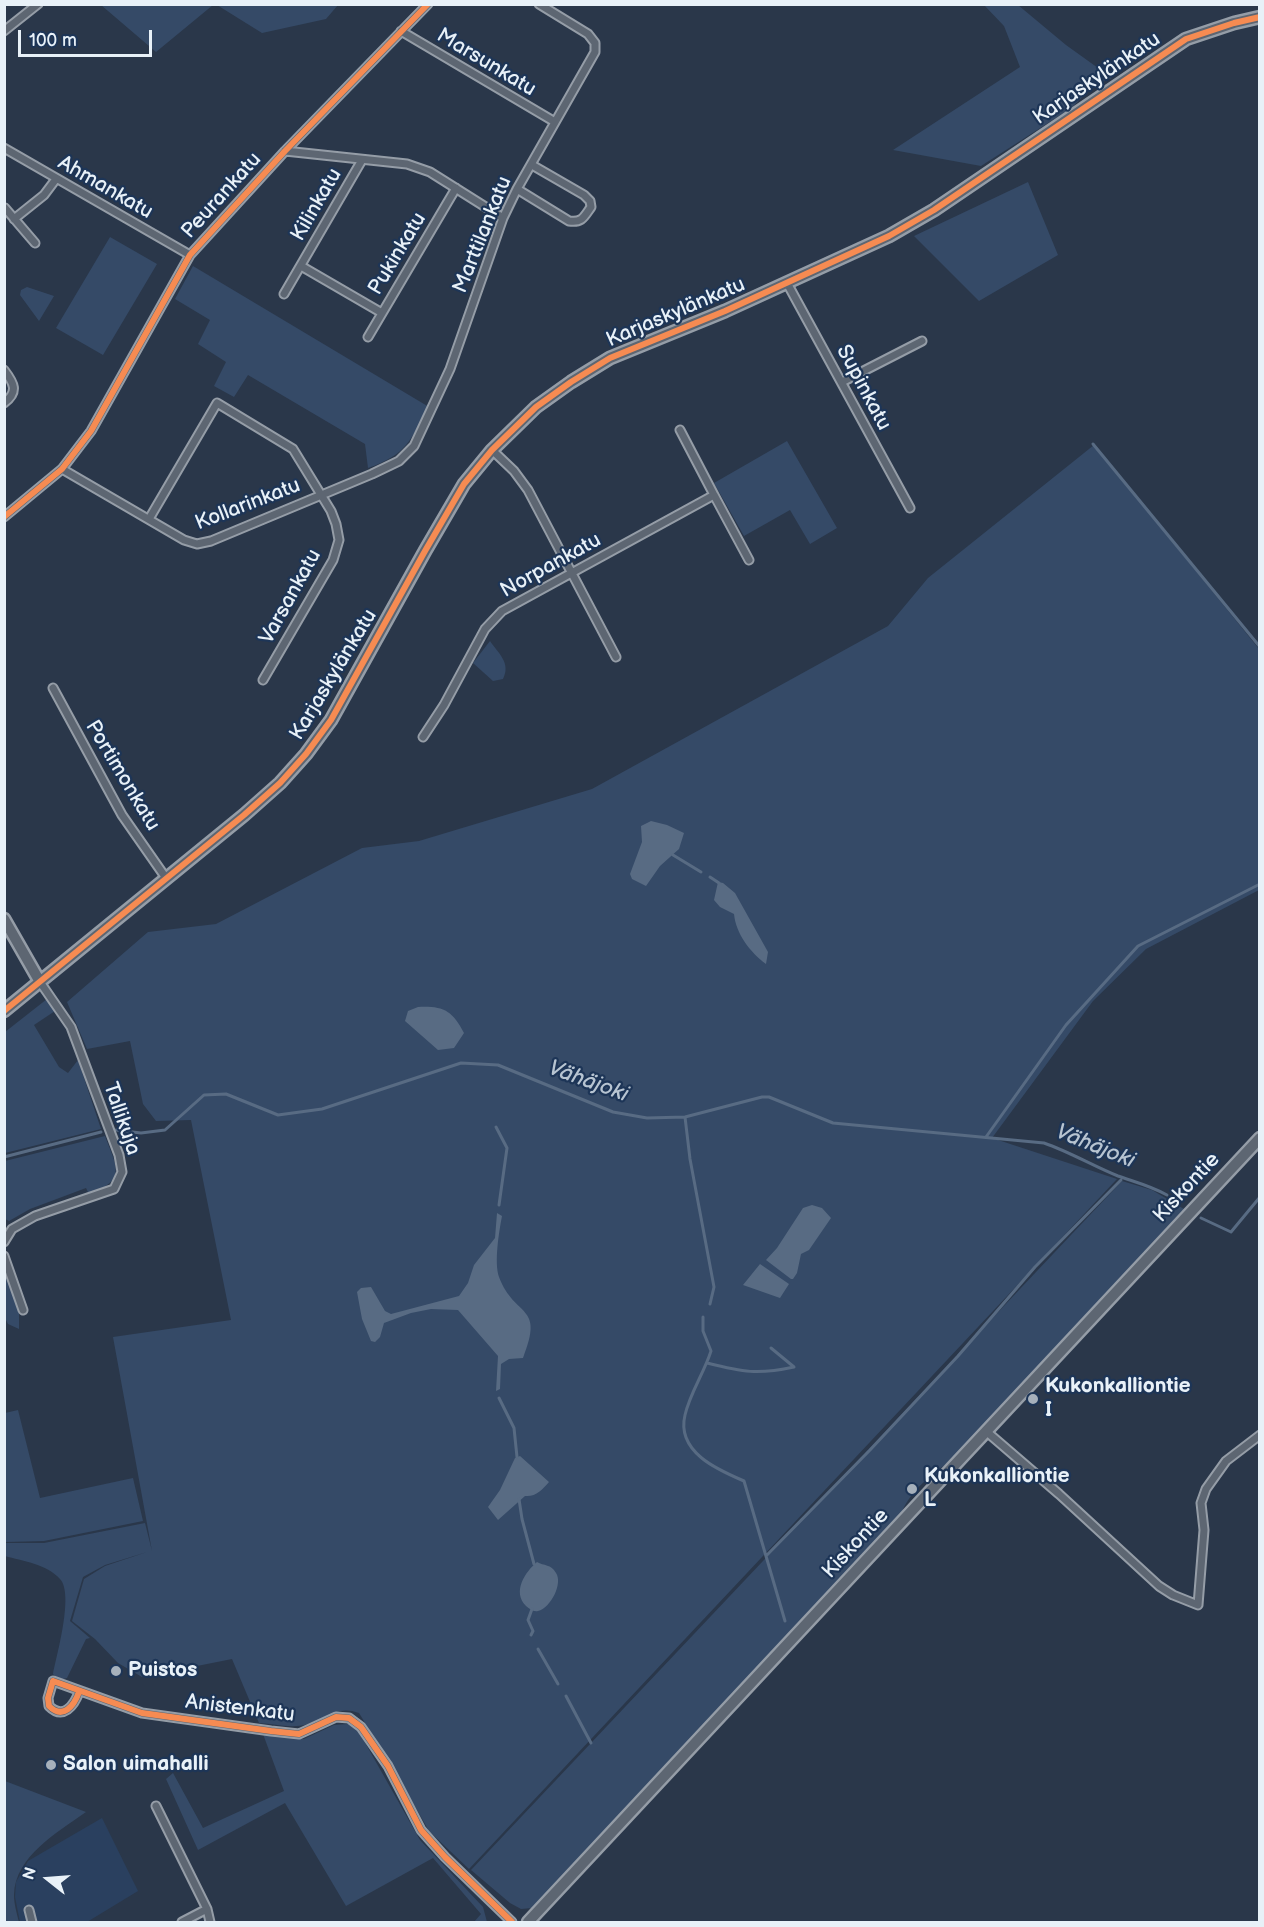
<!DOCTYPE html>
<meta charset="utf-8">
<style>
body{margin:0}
#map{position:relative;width:1264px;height:1927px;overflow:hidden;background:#2a374a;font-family:"Balsamiq Sans",sans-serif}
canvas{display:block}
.frame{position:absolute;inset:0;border:6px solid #e8f1f8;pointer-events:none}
.north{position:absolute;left:18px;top:1849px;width:60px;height:60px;-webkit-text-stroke:4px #1d3557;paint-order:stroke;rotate:287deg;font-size:16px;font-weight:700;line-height:24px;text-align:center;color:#e8f1f8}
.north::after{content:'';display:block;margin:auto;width:21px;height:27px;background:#e8f1f8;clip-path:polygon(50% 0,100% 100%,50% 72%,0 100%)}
.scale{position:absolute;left:18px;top:30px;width:134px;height:27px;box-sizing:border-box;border:3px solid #e8f1f8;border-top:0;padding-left:8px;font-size:18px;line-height:21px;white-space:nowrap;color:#e8f1f8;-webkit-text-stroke:4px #1d3557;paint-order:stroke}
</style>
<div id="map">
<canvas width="1264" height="1927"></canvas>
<div class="frame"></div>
<div class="north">N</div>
<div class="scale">100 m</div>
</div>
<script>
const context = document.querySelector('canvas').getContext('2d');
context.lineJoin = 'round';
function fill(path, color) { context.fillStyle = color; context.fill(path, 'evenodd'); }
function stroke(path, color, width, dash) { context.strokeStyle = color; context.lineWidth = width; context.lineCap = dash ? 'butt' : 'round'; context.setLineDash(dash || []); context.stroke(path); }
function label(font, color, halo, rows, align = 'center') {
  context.font = font + ' "Balsamiq Sans",sans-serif'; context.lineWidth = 4.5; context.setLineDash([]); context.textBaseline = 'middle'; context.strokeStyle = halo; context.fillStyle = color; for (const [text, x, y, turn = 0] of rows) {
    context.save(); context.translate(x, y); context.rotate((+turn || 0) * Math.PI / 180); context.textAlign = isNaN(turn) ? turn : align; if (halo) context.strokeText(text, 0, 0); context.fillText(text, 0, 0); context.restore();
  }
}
fill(new Path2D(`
 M102,1818L138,1891L87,1922H20L15,1897L16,1882L28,1861Z`), '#2a405f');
fill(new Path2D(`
 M101,5H213L156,52Z
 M217,5L338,4V5L326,19L262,33Z
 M984,5H1018L1066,45L1112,78L1095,85L1070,109L981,166L893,150L1020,67L1004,26Z
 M1028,182L1058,255L979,301L914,236Z
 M110,237L157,264L103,355L56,328Z
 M193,266L429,407C409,441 408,454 368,468L365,444L248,375L234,397L214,386L226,362L198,344L210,320L175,299Z
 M27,287L54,296L39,321L20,295L21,290Z
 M787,441L837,528L810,544L790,510L744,536L714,483Z
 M1094,445L1259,649V890L1146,949L1093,1001L992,1138L1117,1179L469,1869L429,1831L397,1775L359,1713C337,1705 328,1718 308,1724C292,1729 275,1724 259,1723L232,1659L142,1677L118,1663L95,1639L72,1621L84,1579L105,1566L147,1552L105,1565L83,1577L70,1621L90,1638L86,1639L67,1678L59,1680L53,1674C57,1654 74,1594 60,1579C47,1564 22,1561 5,1556L4,1543H44L145,1523L152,1551L113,1337L231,1320L191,1120L156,1121L143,1104L130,1041L87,1049L67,1002L148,932L216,924L362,848L419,841L592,789L888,626L928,578Z
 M490,641C499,654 511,663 503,679L493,681L473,663Z
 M47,999L55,1011L34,1025L59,1067L68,1073L78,1060L101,1129L5,1153V1032Z
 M105,1136C117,1168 127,1180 89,1194L86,1188L30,1209L9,1221L5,1219V1161Z
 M1122,1181L1152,1190L1184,1209L950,1461C931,1475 909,1492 901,1514L532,1908L521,1909L510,1903L471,1870Z
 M5,1272L19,1311V1329L8,1324L5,1318Z
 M18,1410L40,1498L133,1478L143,1521L44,1541L5,1542V1413Z
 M348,1724L359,1732L420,1840L483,1907L487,1922H474L481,1914L433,1858L346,1906L285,1803L198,1850L166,1779L173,1773L203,1828L284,1791L263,1734L304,1739L334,1725Z
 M5,1781L86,1812C58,1832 15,1856 14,1895C14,1904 17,1914 19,1922H5Z`), '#354a67');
fill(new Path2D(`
 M651,821L667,825L684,833L679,849L660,866L646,886L632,879L630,874L642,842L641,826Z
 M718,882L723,883L735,893L768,952L766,964C750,952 736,934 734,914L720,907L714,900Z
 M418,1007C443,1006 452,1010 464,1033L454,1048L438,1050L405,1021L408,1011Z
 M812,1205L822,1208L831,1218L809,1250L801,1254L797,1273L793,1279H791L766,1260L777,1248L803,1208Z
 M497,1213L502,1216C499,1232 494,1262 499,1277C515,1319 545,1303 523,1358L509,1359L501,1364L500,1389L496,1391L498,1356L458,1310L431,1309L411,1313L384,1323L380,1337L375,1342L371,1341L362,1319L357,1292L361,1288L371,1287L385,1311L391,1314L459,1296L468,1283L474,1265L495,1238Z
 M760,1264L789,1284L780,1298L743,1285Z
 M520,1456L549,1482C542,1490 536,1497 525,1496L498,1520L488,1507L500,1490L515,1458Z
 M537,1562C544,1566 551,1564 556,1573C563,1583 551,1608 538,1611C533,1612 530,1609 526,1606C512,1592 525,1572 537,1562Z`), '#586b83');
stroke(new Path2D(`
 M1093,444L1260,647
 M673,855L701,872
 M710,877L719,883
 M685,1117L690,1159L714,1287L710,1304
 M496,1127L507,1148L499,1205
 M116,1130L141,1133L165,1130L204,1095L226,1094L278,1115L322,1109L461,1063L498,1065L613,1112L647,1118L685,1117L762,1097H769L833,1123L1044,1143C1070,1152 1093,1166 1118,1176C1135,1182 1151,1186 1167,1195
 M986,1137L1066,1025L1138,946L1260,884
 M4,1157L101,1132
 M1201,1218L1231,1232L1260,1197
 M703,1317V1331L711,1351C704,1373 690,1393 685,1415C676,1452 718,1470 744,1481L785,1621
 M707,1363C743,1372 757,1375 794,1367L771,1348
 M499,1398L514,1428L517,1457
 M519,1499L522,1519L534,1564
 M766,1556L870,1450L958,1356L1035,1267L1121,1180
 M531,1635L533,1631L528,1620L532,1609
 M538,1649L558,1684
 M566,1696L591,1743`), '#586b83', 3);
const street = new Path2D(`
 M4,31L38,4
 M401,31L555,122
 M4,148L190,255
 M285,151L407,164L430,172L503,218
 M517,189L569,221C582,223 584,217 591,207L590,201L584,195L532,165
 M5,208L35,243
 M14,219L44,195L56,179
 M301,266L382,313
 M787,283L910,508
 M284,294L362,160
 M368,337L456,188
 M4,370C14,383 19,392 4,403
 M842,382L922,341
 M680,430L714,495
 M492,450L514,471L528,490L616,657
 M62,469L184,540L197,544L211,541L372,474L399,461L414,446L450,369L503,218L517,189L595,52V43L588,34L539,4
 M4,517L62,469L91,431L190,255L285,151L428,4
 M149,519L217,403L293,449L331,511L336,524L339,540L333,560L263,680
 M53,688L122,815L166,878
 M423,737L444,705L485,629L502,611L714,495L749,560
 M4,1242L12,1229L35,1216L114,1189L122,1172L119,1155L71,1027L40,982
 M4,1256L23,1310
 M987,1432L1059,1494L1159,1586L1173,1595L1198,1605L1204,1530L1201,1503L1206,1489L1226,1461L1260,1435
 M79,1692C74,1706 63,1720 49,1706L48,1698L53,1681L142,1713L271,1731L299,1734L336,1717L349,1718L361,1727L388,1766L421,1830L445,1857L512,1922
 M156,1806L207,1909L210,1922
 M29,1910L32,1922
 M182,1922L207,1909`);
const secondary = new Path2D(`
 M4,919L40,982
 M4,1011L244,815L280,783L306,754L331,720L425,551L464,484L492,450L536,407L571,382L610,358L725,311L889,236L934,210L1186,39L1234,23L1260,17
 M528,1922L1260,1138`);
stroke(street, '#959da7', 11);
stroke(secondary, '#959da7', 15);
stroke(street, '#5d6672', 7);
stroke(secondary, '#5d6672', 10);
stroke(new Path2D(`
 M4,517L62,469L91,431L190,255L285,151L428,4
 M4,1011L244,815L280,783L306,754L331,720L425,551L464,484L492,450L536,407L571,382L610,358L725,311L889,236L934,210L1186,39L1234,23L1260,17
 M79,1692C74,1706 63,1720 49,1706L48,1698L53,1681L142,1713L271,1731L299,1734L336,1717L349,1718L361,1727L388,1766L421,1830L445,1857L512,1922`), '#f68b52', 6);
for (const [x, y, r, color] of [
 [1033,1399,6,"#a6b0bb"],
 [912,1489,6,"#a6b0bb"],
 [116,1671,6,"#a6b0bb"],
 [51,1765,6,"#a6b0bb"]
]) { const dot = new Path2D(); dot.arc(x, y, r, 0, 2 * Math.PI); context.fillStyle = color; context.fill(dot); stroke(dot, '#1d3557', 2); }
label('21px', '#e8f1f8', '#1d3557', [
 ["Marsunkatu",486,63,31],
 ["Karjaskylänkatu",1097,79,-34],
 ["Ahmankatu",105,188,30],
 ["Peurankatu",222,196,-48],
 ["Kilinkatu",317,205,-60],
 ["Marttilankatu",483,235,-68],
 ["Pukinkatu",398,254,-59],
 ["Karjaskylänkatu",676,313,-23],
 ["Supinkatu",863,388,62],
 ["Kollarinkatu",248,505,-21],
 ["Norpankatu",551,566,-29],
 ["Varsankatu",291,597,-61],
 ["Karjaskylänkatu",334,675,-59],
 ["Portimonkatu",122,776,59],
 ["Tallikuja",121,1119,71],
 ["Kiskontie",1187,1188,-47],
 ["Kiskontie",856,1544,-47],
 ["Anistenkatu",240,1709,7]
]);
label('bold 21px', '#e8f1f8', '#1d3557', [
 ["Kukonkalliontie",1045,1387],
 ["I",1045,1411],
 ["Kukonkalliontie",924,1477],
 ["L",924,1501],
 ["Puistos",128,1671],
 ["Salon uimahalli",63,1765]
], 'left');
label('italic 22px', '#b7c4d1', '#1d3557', [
 ["Vähäjoki",588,1082,20],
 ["Vähäjoki",1095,1147,22]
]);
</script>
